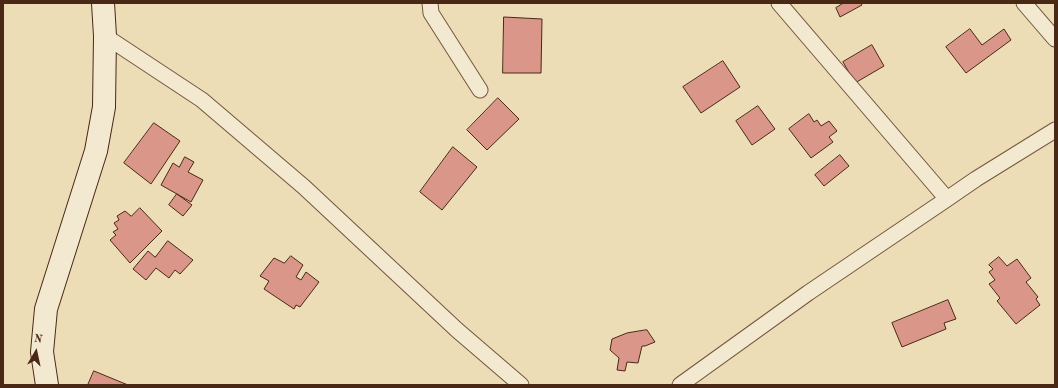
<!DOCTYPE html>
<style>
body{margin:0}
#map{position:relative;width:1058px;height:388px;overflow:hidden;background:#edddb7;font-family:"Old Standard TT",serif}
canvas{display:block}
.frame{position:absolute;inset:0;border:4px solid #492816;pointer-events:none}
.north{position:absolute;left:16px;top:332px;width:40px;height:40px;-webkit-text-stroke:3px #f3e9d0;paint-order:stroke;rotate:9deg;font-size:11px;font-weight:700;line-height:16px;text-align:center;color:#492816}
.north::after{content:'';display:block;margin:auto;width:14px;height:18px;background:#492816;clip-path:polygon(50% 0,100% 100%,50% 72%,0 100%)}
</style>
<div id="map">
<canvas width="1058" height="388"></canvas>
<div class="frame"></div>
<div class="north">N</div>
</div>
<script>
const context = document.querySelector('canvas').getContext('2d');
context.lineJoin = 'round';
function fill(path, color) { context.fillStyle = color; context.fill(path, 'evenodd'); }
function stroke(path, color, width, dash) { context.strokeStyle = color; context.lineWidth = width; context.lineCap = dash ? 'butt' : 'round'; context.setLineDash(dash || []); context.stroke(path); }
const building = new Path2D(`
 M844,3H861L862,5L840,17L836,8Z
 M504,17L542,19L541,73H503Z
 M970,29L982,45L1004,29L1011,40L966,73L946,47Z
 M872,45L884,66L855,83L843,62Z
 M723,61L740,87L701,113L683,87Z
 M498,98L519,119L487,150L467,130Z
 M758,106L775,129L752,145L736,121Z
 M809,114L814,122L817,120L821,126L829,121L837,131L829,137L833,142L811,158L789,129Z
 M154,123L180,141L151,184L124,163Z
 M453,147L477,167L442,210L420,192Z
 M840,155L849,166L824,186L815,175Z
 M185,157L194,162L188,172L203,180L191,202L161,185L173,163L179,167Z
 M177,194L192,205L183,216L169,205Z
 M140,208L162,231L130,263L110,240L116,235L113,232L118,229L114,223L119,220L117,216L125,211L131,216Z
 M168,241L193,260L180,274L175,270L169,278L156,268L146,280L133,269L148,251L155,257Z
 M291,256L303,265L296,277L301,280L306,272L319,282L300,307L296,305L294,309L264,289L269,281L260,276L274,258L284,263Z
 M999,257L1007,266L1017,259L1031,278L1026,282L1038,297L1036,299L1040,305L1016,324L997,301L1000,298L989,284L995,280L989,272L993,269L989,265Z
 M948,300L956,319L944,323L946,329L902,347L892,323Z
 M647,330L655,342L645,346H642L638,363L627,362L625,371L617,370L619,358L610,350L612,339L627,333Z
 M94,371L128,385H88Z`);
fill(building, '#da9689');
stroke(building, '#492816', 1);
const street = new Path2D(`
 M430,3L431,13L480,90
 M779,3L947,199
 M1024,3L1055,39
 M105,36L202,100L304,187L457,330L521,385
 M680,385L808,293L947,199L976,179L1055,130`);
const secondary = new Path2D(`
 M47,385L42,352L46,309L96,151L104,107L105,36L103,3`);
stroke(street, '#72553e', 17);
stroke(secondary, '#492816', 24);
stroke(street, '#f3e9d0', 15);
stroke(secondary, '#f3e9d0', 22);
</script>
